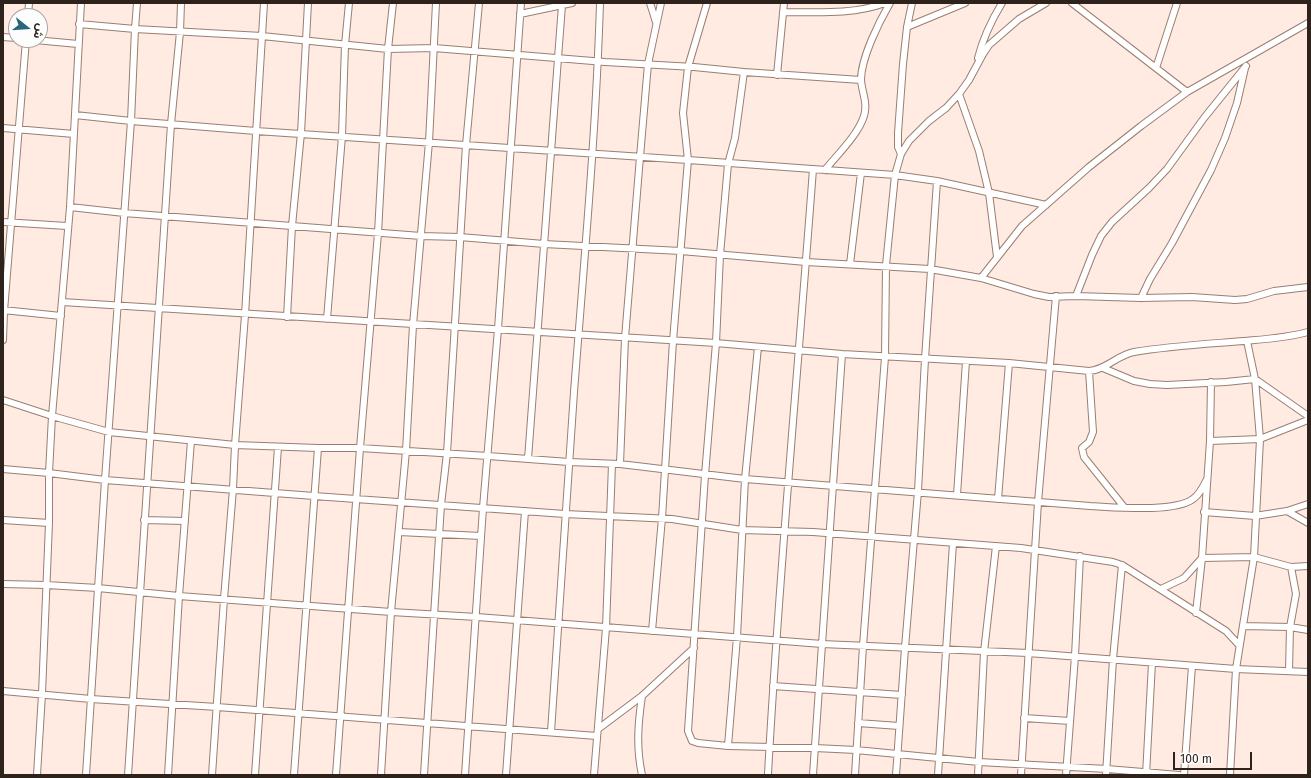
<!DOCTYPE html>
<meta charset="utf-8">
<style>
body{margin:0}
#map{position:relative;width:1311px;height:778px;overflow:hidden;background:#ffebe2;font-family:"Fira Sans","Noto Sans Arabic",sans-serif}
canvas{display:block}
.frame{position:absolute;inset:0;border:4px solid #2e221c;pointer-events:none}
.north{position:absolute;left:8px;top:8px;width:40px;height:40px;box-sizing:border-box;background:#fdfdfd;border:1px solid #aaa5a3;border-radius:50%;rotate:107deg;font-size:11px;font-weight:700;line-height:16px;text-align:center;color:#2e221c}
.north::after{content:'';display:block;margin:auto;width:14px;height:18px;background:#26677b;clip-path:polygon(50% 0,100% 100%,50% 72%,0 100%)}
.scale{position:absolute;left:1173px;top:752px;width:79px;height:18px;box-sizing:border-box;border:2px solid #2e221c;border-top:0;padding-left:5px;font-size:12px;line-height:14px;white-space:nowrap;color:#2e221c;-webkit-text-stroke:3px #fdfdfd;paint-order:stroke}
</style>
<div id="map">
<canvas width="1311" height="778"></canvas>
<div class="frame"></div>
<div class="north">ش</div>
<div class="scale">100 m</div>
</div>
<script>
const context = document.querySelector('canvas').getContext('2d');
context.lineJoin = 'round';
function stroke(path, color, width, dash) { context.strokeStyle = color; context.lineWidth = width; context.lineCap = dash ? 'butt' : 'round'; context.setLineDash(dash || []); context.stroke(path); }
const minor = new Path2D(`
 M650,3L656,22
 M1072,3L1187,92
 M783,12C816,12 853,15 885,3
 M520,14L572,3
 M28,16L29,3
 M79,24L135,29L262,36L388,49L434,48L605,62L694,67L744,72L861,80
 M907,27L965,3
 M3,37L16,38
 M35,40L78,44
 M978,58C983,38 991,21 1002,3
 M1156,68L1177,3
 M744,72L735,138L728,164L720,255L716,343L705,475L688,731L692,741L698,743L728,746L815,748L856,750L979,762L1107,769L1179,775
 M777,75L784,3
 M959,94L979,151L989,193L997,257
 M75,115L131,121L256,131L688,160L895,175L937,181L1046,205
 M3,128L74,134
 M901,154L898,147V133L903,64L907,27L912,3
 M825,170C837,155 858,135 864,116C868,103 862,93 861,80C861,58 879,22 890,3
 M70,207L124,213L421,236L460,237L544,244L681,251L806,262L930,269L981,278L1034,294L1049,297L1076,296L1141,298L1192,297L1235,300L1247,299L1274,291L1308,287
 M3,222L67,226
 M850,264L861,173
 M981,278L1022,226L1089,167L1141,126L1187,92L1308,23
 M1076,296L1092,255L1101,236L1112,222L1149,188L1167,169L1204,118L1246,66
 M1141,298L1150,279L1172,243L1211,170L1225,138L1237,103L1245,68
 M62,302L716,343L842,354L1009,363L1089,371C1106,370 1117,355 1134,352C1170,346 1208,344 1244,341C1267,339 1286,338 1308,332
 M3,310L61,316
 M287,317L292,226L301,133L308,3
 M327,319L342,136L345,45L349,3
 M3,340L4,311L26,40
 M1103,368L1134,381L1150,384L1167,385L1226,382L1255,379L1308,416
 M1089,371L1093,432L1089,442L1082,448L1084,457L1124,507
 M3,400L52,416L109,432L235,445L318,448H360L488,456L569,462L620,464L745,479L1090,506C1114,507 1174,513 1193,499C1200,494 1203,487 1207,479
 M1210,441L1260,439L1308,420
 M528,459L562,5
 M620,464L625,338L640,157L648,64L661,3
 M3,469L49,473L105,480L314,496L565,514L672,519L742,530L813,532L1021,548L1113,562L1122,565L1226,631L1239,645
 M957,495L966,361
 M998,499L1009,363
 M1287,511L1308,504
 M1204,512L1255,516L1287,511L1308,523
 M3,520L49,523
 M144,520L185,521
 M399,532L481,536
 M3,584L46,585L98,588L179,596L391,612L477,617L822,644L1028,653L1236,669L1308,672
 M1161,589L1184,578L1202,558L1254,557L1291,567L1308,566
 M1196,613L1202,558L1210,441L1211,382
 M1243,626L1290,627L1308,630
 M652,631L662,518L673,341L688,160L683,113L688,67L707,3
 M1289,671L1290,627L1296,594L1291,567
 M773,686L902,695
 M3,691L91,699L217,707L597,736
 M1024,718L1070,721
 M858,723L899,726
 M598,729L642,696L694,648
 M551,732C559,619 566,505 574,392C584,262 596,133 600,3
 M728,746L737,637L745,479L758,347
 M768,774C779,572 798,371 813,169
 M37,775L42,694L49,523V473L52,416L70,207L81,3
 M86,775L105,480L131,121L135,29L137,3
 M128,775L171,124L180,32L181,3
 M168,775L179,596L191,441
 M212,775L224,599L233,489L235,445L245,315L264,3
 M255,775L278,447
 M294,775L318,448
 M336,775L360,448L378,233L388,49L393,3
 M381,775L391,612L406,451L413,325L429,142L436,3
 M424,775L441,505L447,453L466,145L479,3
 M465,775L483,508L498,329L521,3
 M506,775L525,511
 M594,775L606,628L612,464
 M642,775C636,747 638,724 642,696
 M813,775L842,354
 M855,775L863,646L885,357L886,265L895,175L901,154L909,141L929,121L946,108L959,94L969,80L983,54L989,45L1019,19L1046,3
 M896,775L905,648L918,491L925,359L937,181
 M938,775L953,543
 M978,775L984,652L996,546
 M1021,775L1038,502L1056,296
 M1066,775L1075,656L1080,556
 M1106,775L1113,659L1122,565
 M1146,775L1152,663
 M1184,775L1192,666
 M1230,775L1236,669L1254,557L1260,439L1255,379L1247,341`);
stroke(minor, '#9b7e70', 8);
stroke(minor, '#fff', 6);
</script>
